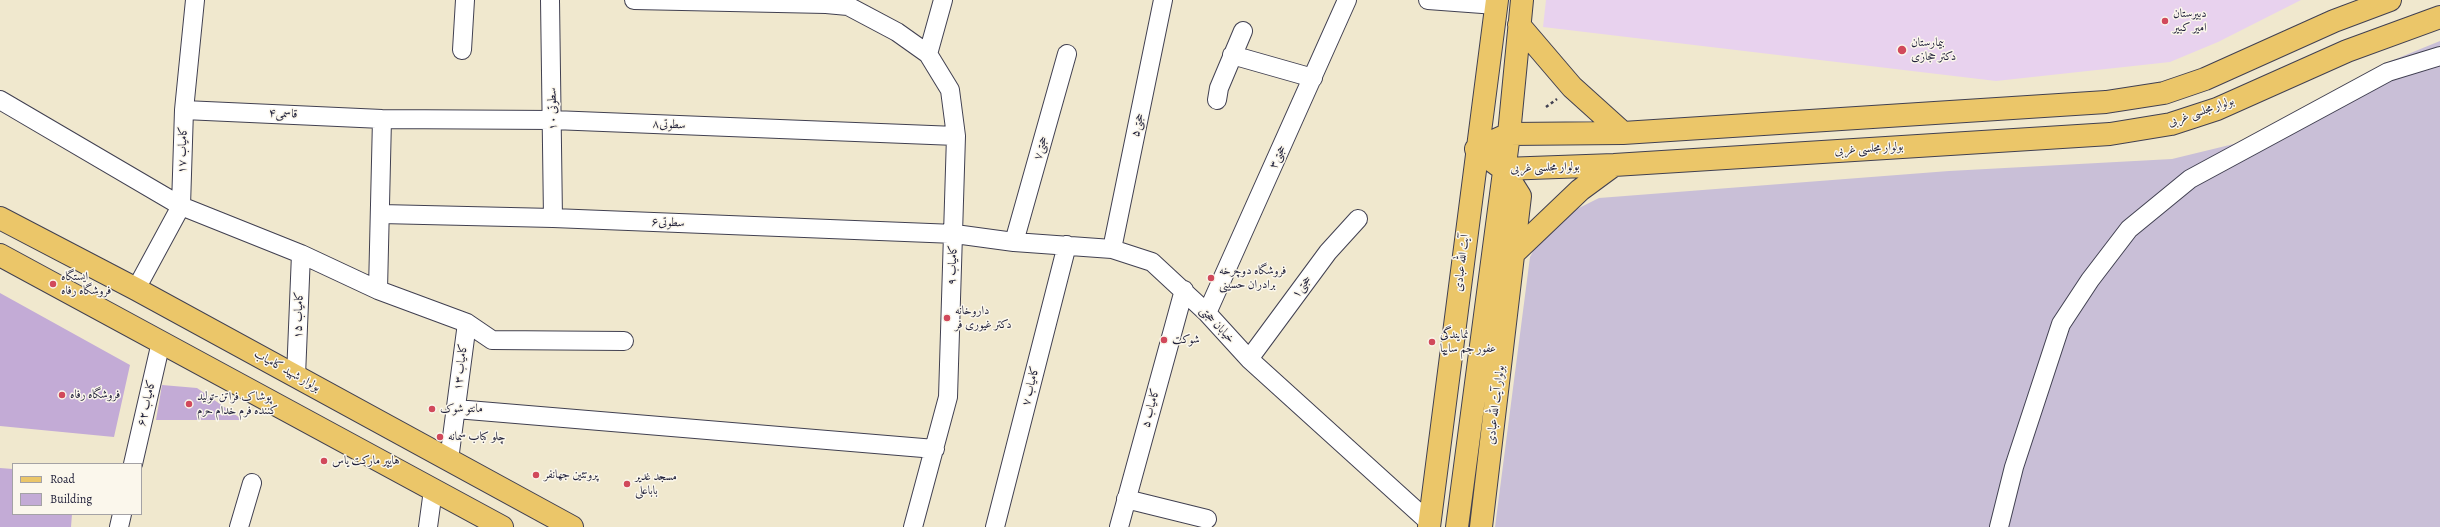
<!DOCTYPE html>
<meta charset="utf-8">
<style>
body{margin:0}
#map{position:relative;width:2440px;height:527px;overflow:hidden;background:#f0e8ce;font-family:Alegreya,serif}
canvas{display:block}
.legend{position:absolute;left:12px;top:463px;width:130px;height:52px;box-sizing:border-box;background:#fbf7ec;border:1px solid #a4a2a5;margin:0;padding:5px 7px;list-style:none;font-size:12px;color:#22223b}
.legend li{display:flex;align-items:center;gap:8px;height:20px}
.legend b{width:20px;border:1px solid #a4a2a5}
</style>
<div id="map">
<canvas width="2440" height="527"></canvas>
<ul class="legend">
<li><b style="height:5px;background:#ebc669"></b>Road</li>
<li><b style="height:11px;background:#c3abd6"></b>Building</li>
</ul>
</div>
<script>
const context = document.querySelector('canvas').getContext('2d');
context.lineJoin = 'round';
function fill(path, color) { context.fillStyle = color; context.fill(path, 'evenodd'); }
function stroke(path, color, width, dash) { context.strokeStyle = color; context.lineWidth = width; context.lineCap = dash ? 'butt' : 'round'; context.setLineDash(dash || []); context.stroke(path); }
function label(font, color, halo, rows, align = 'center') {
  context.font = font + ' Alegreya,Amiri,serif'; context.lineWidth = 3; context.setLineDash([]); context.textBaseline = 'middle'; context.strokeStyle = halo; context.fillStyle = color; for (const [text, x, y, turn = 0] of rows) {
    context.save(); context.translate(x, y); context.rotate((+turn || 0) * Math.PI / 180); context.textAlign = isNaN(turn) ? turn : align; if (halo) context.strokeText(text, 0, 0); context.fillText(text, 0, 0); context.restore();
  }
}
fill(new Path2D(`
 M1546,0H2301L2218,42L2170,62L1996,81L1543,27Z`), '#e8d2ee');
fill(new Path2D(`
 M2440,41V527H1495L1530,257L1539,240L1575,210L1599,198L1949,171L2172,159L2242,142L2386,63Z`), '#c9bfd7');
fill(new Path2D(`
 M0,293L130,365L114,437L0,426Z
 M162,385L197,388L243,420H156Z
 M0,468L13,469V514H72L71,527H0Z`), '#c3abd6');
const minor = new Path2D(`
 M550,0L553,218
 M634,0L826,4L848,6L897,32L928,54L950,90L956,136L948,397L913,527
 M1428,0L1496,5
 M462,50L465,0
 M928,54L943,0
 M1232,55L1313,78
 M0,100L181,206L301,254L378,290L467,323L492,340L624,341
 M1217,100L1219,88L1243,31
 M184,110L382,119L553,120L956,136
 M381,214L553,218L955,234L1014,242L1112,249L1152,262L1207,313L1249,359L1430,523
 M1014,242L1067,54
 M1112,249L1163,0
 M136,289L181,206L184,110L195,0
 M378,290L382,119
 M1207,313L1347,0
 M1249,359L1328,252L1358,219
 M296,376L301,254
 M456,409L935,449
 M449,460L467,323
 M133,464L161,342
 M1126,499L1207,519
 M119,527L122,514
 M239,527L252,483
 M428,527L433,490
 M995,527L1067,245
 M1119,527L1184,290
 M1999,527L2014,467L2061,324L2090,280L2129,229L2190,179L2388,72L2440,56`);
const major = new Path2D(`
 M1519,25L1572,87L1623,133
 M1476,149L1503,169L1614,165L2110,134L2171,124L2217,109L2347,51L2440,17
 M1476,149L1509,134L1623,133L2106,102L2164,93L2205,79L2334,21L2390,0
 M0,218L136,289L572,527
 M1515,252L1580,190L1614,165
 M0,255L502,527
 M1429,527L1497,0
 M1457,527L1509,134L1522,0
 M1481,527L1520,196L1503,169`);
stroke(minor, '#414051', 20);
stroke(major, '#414051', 24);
stroke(new Path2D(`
 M1546,107L1557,99`), '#414051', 2.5, [3, 3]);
stroke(minor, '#fff', 18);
stroke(major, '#ebc669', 22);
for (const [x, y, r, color] of [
 [2165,21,4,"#d1495b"],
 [1902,50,5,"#d1495b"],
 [1211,278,4,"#d1495b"],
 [53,284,4,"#d1495b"],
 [947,318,4,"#d1495b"],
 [1164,340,4,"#d1495b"],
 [1432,342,4,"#d1495b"],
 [62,395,4,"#d1495b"],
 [189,404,4,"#d1495b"],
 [432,409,4,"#d1495b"],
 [440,437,4,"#d1495b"],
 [324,461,4,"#d1495b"],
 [536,475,4,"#d1495b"],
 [627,484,4,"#d1495b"]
]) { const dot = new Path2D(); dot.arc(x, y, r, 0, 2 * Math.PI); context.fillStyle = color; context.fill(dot); stroke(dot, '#fbf7ec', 1.5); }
label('12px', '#22223b', '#fbf7ec', [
 ["دبیرستان",2173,14],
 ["امیر کبیر",2173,28],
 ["بیمارستان",1911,43],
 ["دکتر حجازی",1911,57],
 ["فروشگاه دوچرخه",1219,271],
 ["برادران حسینی",1219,285],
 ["ایستگاه",61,277],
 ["فروشگاه رفاه",61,291],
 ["داروخانه",955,311],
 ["دکتر غیوری فر",955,325],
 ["نمایندگی",1440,335],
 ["عفور جم سایپا",1440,349],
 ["شوكت",1172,340],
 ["فروشگاه رفاه",70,395],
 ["پوشاک فراتن-تولید",197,397],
 ["کننده فرم خدام حرم",197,411],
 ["مانتو شوک",440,409],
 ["چلو کباب سمانه",448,437],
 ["هایپر مارکت یاس",332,461],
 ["پروتئین جهانفر",544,475],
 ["مسجد غدیر",635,477],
 ["باباعلی",635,491]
], 'left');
label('12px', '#22223b', '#fbf7ec', [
 ["سطوتی ۱۰",553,109,-91],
 ["بولوار مجلسی غربی",2201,112,-19],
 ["قاسمی۴",283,114,3],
 ["سطوتی۸",669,125,2],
 ["حجتی۵",1138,125,-78],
 ["حجتی۷",1041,148,-74],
 ["بولوار مجلسی غربی",1869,149,-4],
 ["کامیاب ۱۷",183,150,-88],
 ["حجتی۳",1278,157,-66],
 ["بولوار مجلسی غربی",1545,168,-2],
 ["سطوتی۶",668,223,2],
 ["آیت الله عبادی",1462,263,-83],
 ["کامیاب ۹",953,265,-88],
 ["حجتی۱",1302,287,-54],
 ["کامیاب ۱۵",299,315,-88],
 ["خیابان حجتی",1217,325,47],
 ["کامیاب ۱۳",461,367,-83],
 ["بولوار شهید کامیاب",287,371,29],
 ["کامیاب ۷",1031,386,-76],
 ["کامیاب ۶۲",147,403,-77],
 ["بولوار آیت الله عبادی",1496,405,-83],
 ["کامیاب ۵",1151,408,-75]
]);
</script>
